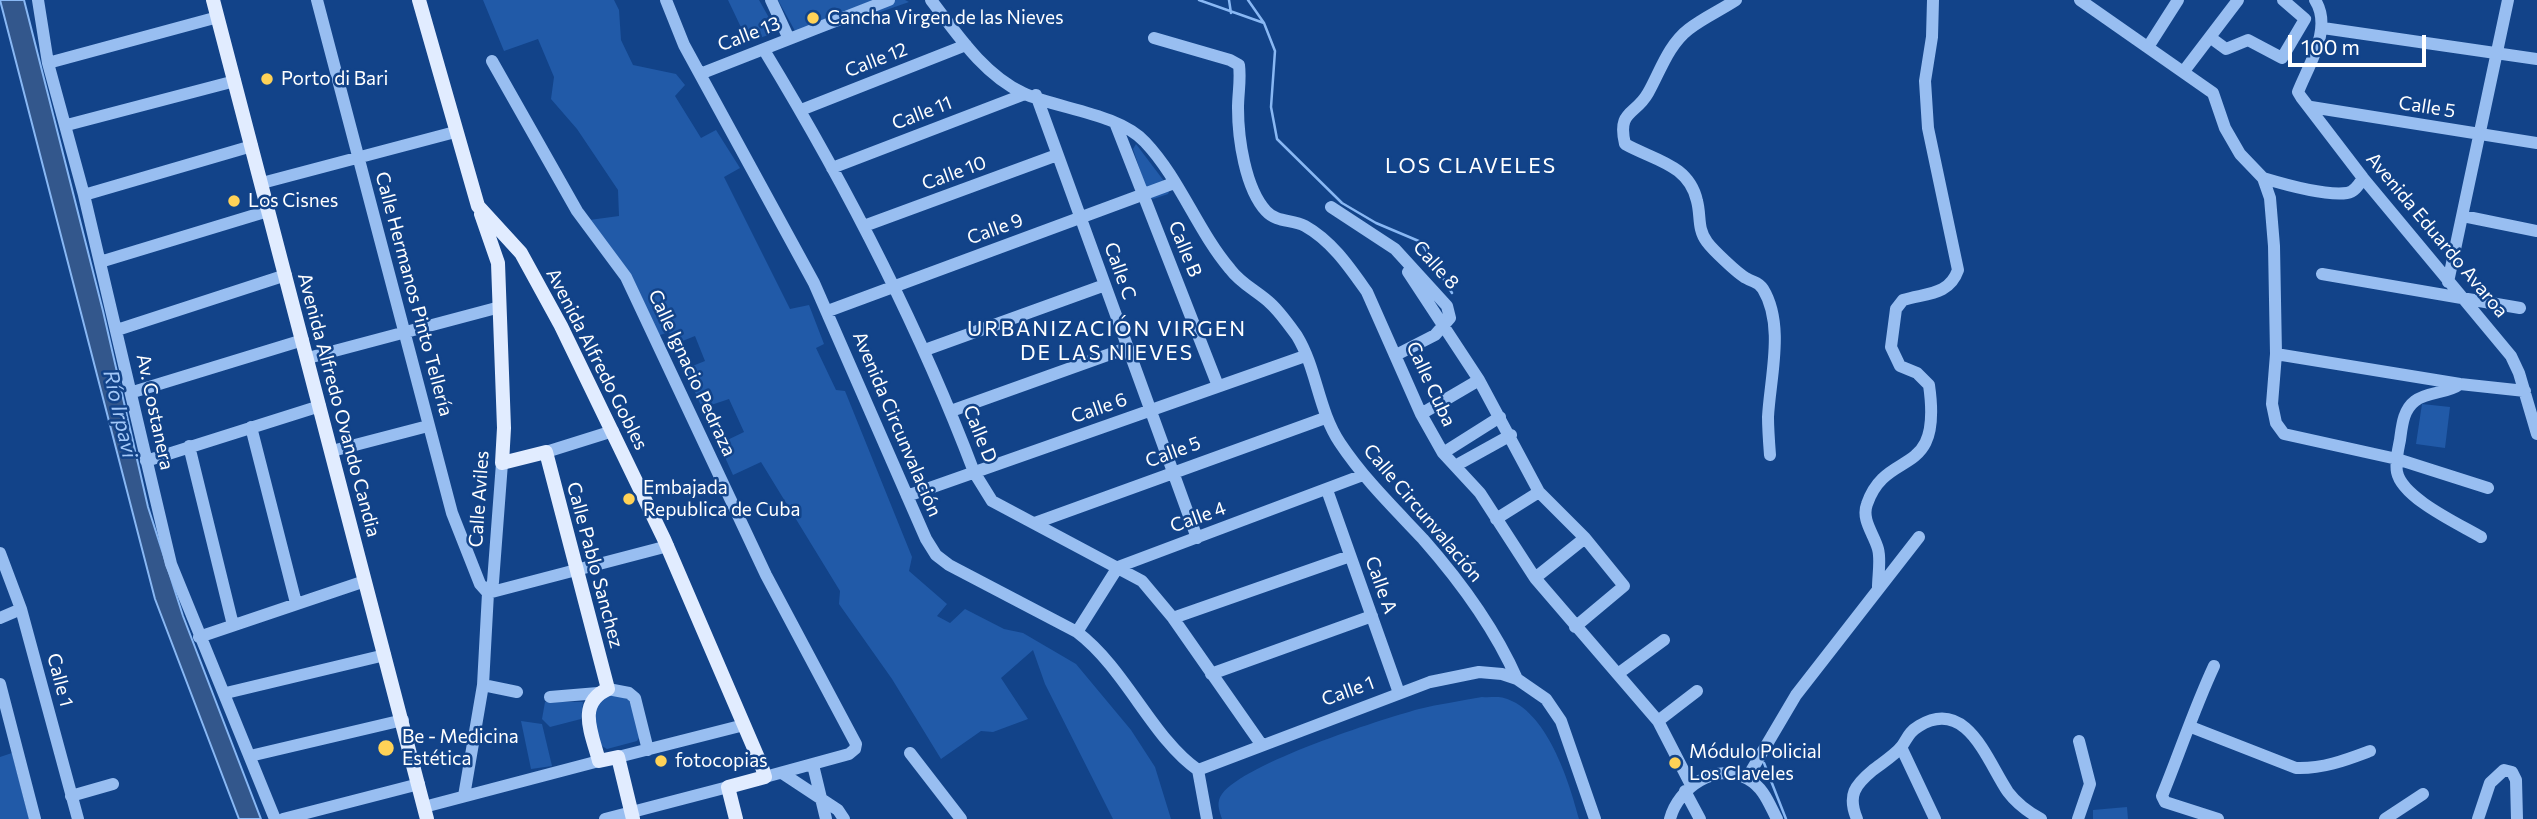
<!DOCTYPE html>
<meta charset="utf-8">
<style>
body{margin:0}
#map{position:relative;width:2537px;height:819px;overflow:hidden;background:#124389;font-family:Commissioner,sans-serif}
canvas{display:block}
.scale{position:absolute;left:2288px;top:35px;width:138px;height:32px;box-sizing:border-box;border:4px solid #fff;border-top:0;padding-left:9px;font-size:21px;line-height:24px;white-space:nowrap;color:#fff;-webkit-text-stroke:5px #124389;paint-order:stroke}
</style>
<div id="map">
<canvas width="2537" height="819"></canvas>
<div class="scale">100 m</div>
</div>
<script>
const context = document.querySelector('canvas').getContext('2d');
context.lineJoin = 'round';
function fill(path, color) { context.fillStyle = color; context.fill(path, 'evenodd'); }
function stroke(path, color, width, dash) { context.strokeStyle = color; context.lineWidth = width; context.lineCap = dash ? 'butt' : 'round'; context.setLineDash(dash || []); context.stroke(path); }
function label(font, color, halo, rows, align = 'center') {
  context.font = font + ' Commissioner,sans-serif'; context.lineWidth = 5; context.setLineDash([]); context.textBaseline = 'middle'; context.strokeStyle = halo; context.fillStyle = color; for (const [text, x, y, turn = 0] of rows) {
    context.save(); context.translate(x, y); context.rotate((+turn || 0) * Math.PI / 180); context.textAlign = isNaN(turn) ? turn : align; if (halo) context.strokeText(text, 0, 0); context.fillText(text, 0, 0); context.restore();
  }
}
fill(new Path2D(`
 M483,0H614L619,10L621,40L633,65L676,74L685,85L675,96L701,138L716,130L740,168L724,177L790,309L809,305L824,344L816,348L836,390L845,391L912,557L909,571L947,604L937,616L950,623L965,609L1004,629L1023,633L1076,664L1131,730L1155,767L1171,819H1113L1045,684L1033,650L1001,678L1028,719L993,732L981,731L941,759L892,679L839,604L840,591L761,462L733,475L719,444L744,432L729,399L702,408L685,369L705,361L695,336L675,344L669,332L657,336L627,271L582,221L619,216L618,190L577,129L551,99L554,77L538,39L504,51Z
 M728,0H759L777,32L748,42Z
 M778,0H905L909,2L800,40Z
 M1136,144L1170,189L1168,194L1153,199L1149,197L1133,149Z
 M2422,404L2450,407L2445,448L2416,444Z
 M614,694L629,700L641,735L637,741L607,749L600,745L592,710L602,697Z
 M1482,697C1489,698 1498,696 1504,698C1547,710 1569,781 1579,819H1222C1219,810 1216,802 1222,794C1245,763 1379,720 1419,709C1439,704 1461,701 1482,697Z
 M545,702H583L581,719L550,727L542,719Z
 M521,721L542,724L552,766L531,769Z
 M12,753L29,819H0V757Z
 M2127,807L2128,819H2093V810Z`), '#215aa8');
const water = new Path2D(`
 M0,0H24L103,311L148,507L183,616L261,819H239L155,599Z`);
fill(water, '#33578c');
stroke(water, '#89b8f4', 2);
stroke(new Path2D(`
 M1199,0L1264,23L1275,51L1271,107L1277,139L1342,203L1376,223L1421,242L1452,293
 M1229,0L1231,13
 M1248,0L1264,23
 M1764,763L1786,819`), '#89b8f4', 2.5);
stroke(new Path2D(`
 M38,0L48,63L84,195L171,564L275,819
 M317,0L452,513L480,584L488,593
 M666,0L684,45L814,283L926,539L936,555L949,565L1077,632C1126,669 1152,738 1198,770
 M771,0L789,39
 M931,0C957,34 983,74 1023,93C1058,109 1118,113 1145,142C1180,179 1197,230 1230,269C1241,284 1257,291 1270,303C1280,312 1289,325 1297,336C1317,369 1318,410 1340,443C1364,479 1394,508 1423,539C1460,581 1495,629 1517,679
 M1736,0C1721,10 1703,18 1689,29C1668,45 1660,72 1648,93C1635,116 1617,110 1625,144C1653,160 1689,164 1697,201C1701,215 1697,229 1707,242C1712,249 1738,274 1746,278C1754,283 1758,281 1763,289C1785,325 1770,378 1768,417C1768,429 1769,442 1770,455
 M2080,0L2213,93L2225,128L2240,154L2263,178L2270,198L2274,246L2276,354L2272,404L2276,423L2284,434L2397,459L2488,488
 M2315,0C2333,28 2309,64 2298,92L2301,97L2363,178L2511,356L2519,373L2537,434
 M2323,28L2537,59
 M1154,38L1230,60L1239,65C1241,80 1238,93 1238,108C1238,138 1245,188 1266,211C1277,223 1292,219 1305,226C1332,241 1350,268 1367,292L1421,414L1443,453L1480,493L1535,578L1658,721L1691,785
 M2211,38L2226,49L2248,40L2282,58L2305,19L2283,0
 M2148,47L2178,0
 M764,50C846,185 918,324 974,472L992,501L1142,581L1173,618L1261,744
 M492,61L577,211L626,277L766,575L856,744L855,749L849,754L765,777
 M48,63L218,17
 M2184,71L2238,0
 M700,74L889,0
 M1036,95L1197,538
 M2311,107L2537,143
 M801,110L966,45
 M67,125L235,81
 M1116,125L1218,386
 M832,168L1025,94
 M2263,178C2283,184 2326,196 2347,193C2355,192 2359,184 2363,178
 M262,183L455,132
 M84,195L252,146
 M1331,207L1395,249L1447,306L1450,318L1435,335L1396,355
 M2463,216L2537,231
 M864,226L1057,155
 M100,262L268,211
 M1408,272L1479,380L1539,492L1585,538L1624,586L1575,627
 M2322,274L2520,308
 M2448,282L2508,0
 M828,311L1174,183
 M117,330L286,275
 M925,350L1105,285
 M2276,354L2460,384L2525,391
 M308,358L500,307
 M2460,384C2447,394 2428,391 2415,401C2403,410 2402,426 2400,440C2398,450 2395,462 2397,472C2402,498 2459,524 2481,537
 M133,392L303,340
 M951,411L1127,348
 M1421,414L1479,380
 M251,427L296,603
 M189,446L233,625
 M332,451L428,426
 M546,452L613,431
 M1443,453L1500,417
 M146,461L320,406
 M1455,466L1511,435
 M1327,490L1399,693
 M907,496L1305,356
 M1496,519L1539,492
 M1035,523L1325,418
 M0,553L21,609L78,819
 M1535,578L1585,538
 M1878,587C1878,576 1881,560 1878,549C1874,534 1861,520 1867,504C1887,446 1943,482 1929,385L1917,373L1900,366L1891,347L1896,309L1903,300C1925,293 1949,296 1958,270L1928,128L1925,81L1932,37L1933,0
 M488,593L668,546
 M0,618L21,609
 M1173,618L1350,556
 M1077,632L1118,567L1363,475
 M199,637L365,581
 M2214,666C2194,709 2180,752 2162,796L2165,802L2218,819
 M1619,673L1664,640
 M1211,674L1372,616
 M0,684L35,819
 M483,685L517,692
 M608,689L629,693L635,698L648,750
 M226,693L385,655
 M550,697L598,693
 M1658,721L1697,691
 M2191,727L2296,768C2323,769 2346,760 2370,751
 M1901,747L1935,819
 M910,753L961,819
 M250,756L403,720
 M618,757L744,725
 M813,765L826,819
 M1198,770L1430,682L1479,672L1502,674L1517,679L1546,699L1561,721L1595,819
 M1198,770L1207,819
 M782,773L838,810L844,819
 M1747,778L1796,695L1919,537
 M1685,791L1700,819
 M71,796L113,784
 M464,796L483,685L488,593L493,582L502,463
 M424,807L599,761
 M283,819L419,784
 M605,819L728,787
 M1670,819C1678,788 1716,761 1748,779C1764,788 1769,804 1777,819
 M1857,819C1847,795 1855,785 1873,770C1882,763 1895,755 1902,746C1908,737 1909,732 1919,726C1967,697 1987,761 2008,792C2017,804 2028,812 2041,819
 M2078,819L2090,784L2079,741
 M2385,819L2423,794
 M2478,819L2490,783L2504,770L2512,772L2516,780L2517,819`), '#98bef1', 12);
stroke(new Path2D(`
 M213,0L427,819
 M419,0L478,206L521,253L561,326L664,539L762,767L765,777L728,787L736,819
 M481,214L498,263L504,428L502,463L546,452L608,689C576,703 592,734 599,761L618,757L633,819`), '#e1ecff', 14);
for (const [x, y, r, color] of [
 [813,18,7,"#ffd257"],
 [267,79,7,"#ffd257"],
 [234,201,7,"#ffd257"],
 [629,499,7,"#ffd257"],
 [386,748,9,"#ffd257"],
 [661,761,7,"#ffd257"],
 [1675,763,7,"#ffd257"]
]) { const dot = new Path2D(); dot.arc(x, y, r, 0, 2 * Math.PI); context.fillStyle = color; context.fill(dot); stroke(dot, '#124389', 2.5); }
label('19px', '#fff', '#124389', [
 ["Cancha Virgen de las Nieves",827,18],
 ["Porto di Bari",281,79],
 ["Los Cisnes",248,201],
 ["Embajada",643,488],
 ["Republica de Cuba",643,510],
 ["Be - Medicina",402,737],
 ["Estética",402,759],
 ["Módulo Policial",1689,752],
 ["Los Claveles",1689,774],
 ["fotocopias",675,761]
], 'left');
label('19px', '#fff', '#124389', [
 ["Calle 13",749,34,-21],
 ["Calle 12",876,60,-21],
 ["Calle 5",2427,107,9],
 ["Calle 11",922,113,-21],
 ["Calle 10",954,173,-20],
 ["Calle 9",995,229,-20],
 ["Avenida Eduardo Avaroa",2437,235,50],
 ["Calle B",1185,249,68],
 ["Calle 8",1436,265,48],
 ["Calle C",1120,271,70],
 ["Calle Hermanos Pinto Tellería",414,294,75],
 ["Avenida Alfredo Gobles",597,359,63],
 ["Calle Ignacio Pedraza",692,373,65],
 ["Calle Cuba",1431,384,65],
 ["Avenida Alfredo Ovando Candia",339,405,75],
 ["Calle 6",1099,408,-19],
 ["Av. Costanera",155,412,78],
 ["Avenida Circunvalación",897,424,67],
 ["Calle D",980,434,68],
 ["Calle 5",1173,452,-20],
 ["Calle Aviles",479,499,-86],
 ["Calle Circunvalación",1423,513,50],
 ["Calle 4",1198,517,-20],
 ["Calle Pablo Sanchez",595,565,75],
 ["Calle A",1381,585,70],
 ["Calle 1",60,680,75],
 ["Calle 1",1348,691,-20]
]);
context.letterSpacing = '2px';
label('21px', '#fff', '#124389', [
 ["LOS CLAVELES",1471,166],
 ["URBANIZACIÓN VIRGEN",1107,329],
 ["DE LAS NIEVES",1107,353]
]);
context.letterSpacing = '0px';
label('italic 21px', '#a3c8f8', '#124389', [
 ["Río Irpavi",120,414,77]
]);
</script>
